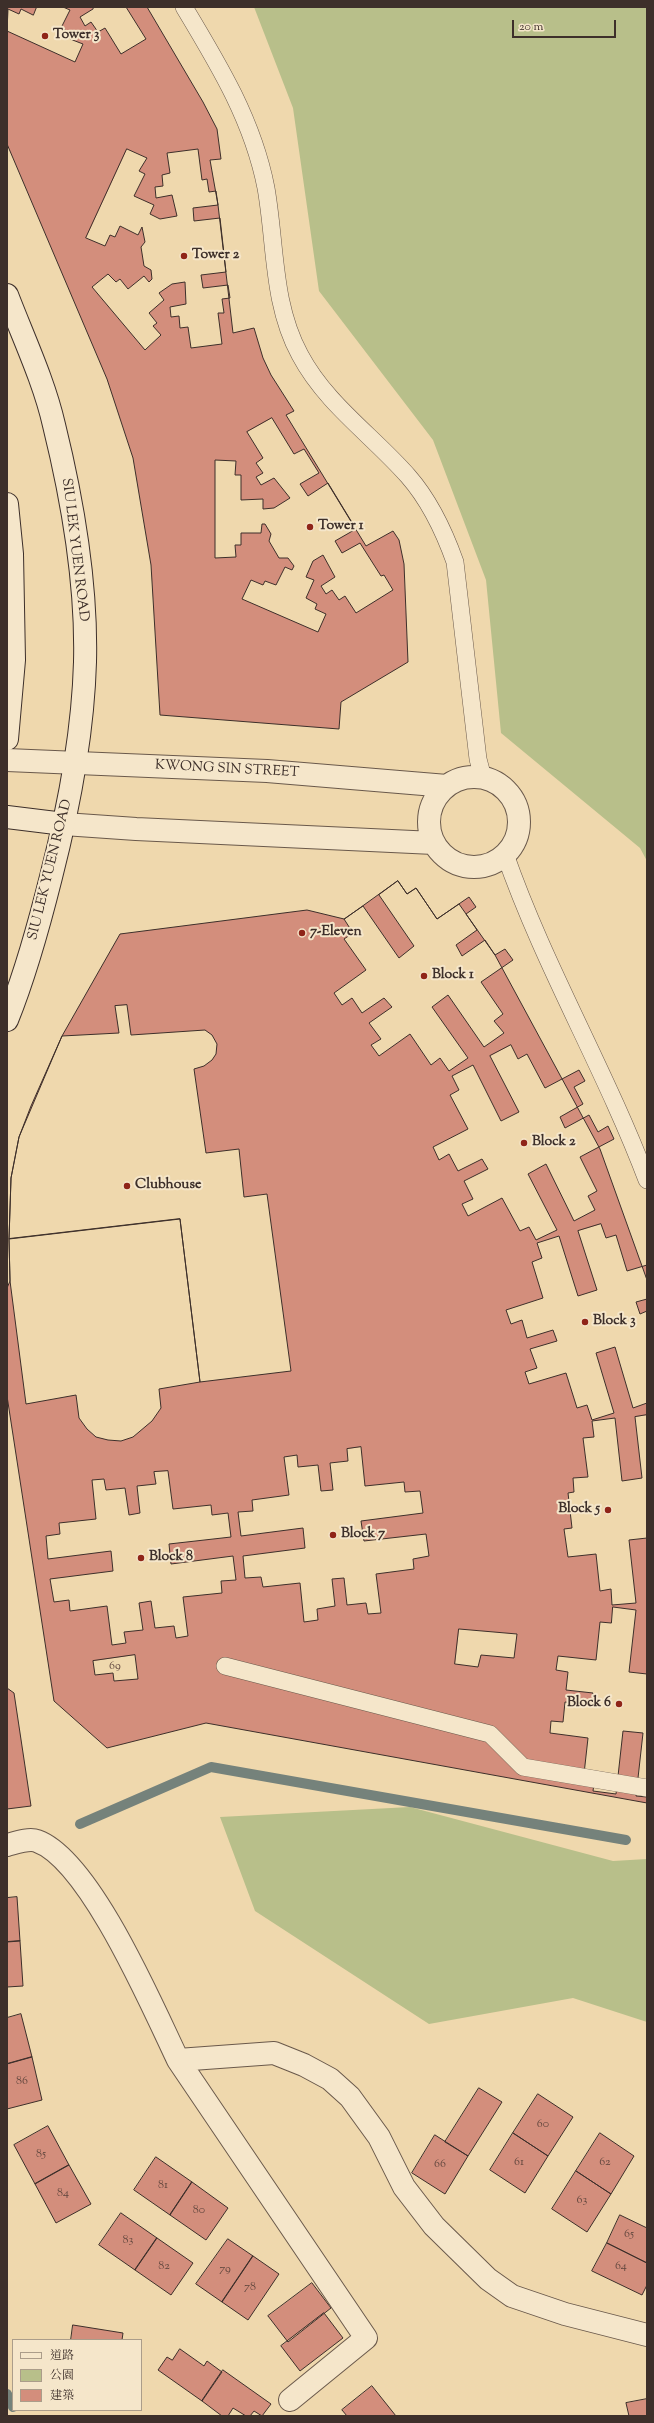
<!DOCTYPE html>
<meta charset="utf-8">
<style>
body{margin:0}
#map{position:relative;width:654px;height:2423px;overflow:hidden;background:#efd8ad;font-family:"Sorts Mill Goudy","Noto Serif TC",serif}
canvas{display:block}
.frame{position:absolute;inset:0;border:8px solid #3d2f2a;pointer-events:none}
.legend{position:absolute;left:12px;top:2339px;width:130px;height:72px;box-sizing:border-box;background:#f5e6ca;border:1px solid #ab9d8a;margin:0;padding:5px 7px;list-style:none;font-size:12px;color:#3d2f2a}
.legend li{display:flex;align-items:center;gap:8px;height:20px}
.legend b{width:20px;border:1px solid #ab9d8a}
.scale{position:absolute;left:512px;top:20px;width:104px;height:18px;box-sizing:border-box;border:2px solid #3d2f2a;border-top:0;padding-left:5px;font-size:12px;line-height:14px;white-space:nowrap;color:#3d2f2a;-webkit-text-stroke:3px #f5e6ca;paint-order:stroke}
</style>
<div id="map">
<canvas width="654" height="2423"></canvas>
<div class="frame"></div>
<ul class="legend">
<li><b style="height:5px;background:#f5e6ca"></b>道路</li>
<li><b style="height:11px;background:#b8bf8a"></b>公園</li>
<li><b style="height:11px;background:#d38e7c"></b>建築</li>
</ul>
<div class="scale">20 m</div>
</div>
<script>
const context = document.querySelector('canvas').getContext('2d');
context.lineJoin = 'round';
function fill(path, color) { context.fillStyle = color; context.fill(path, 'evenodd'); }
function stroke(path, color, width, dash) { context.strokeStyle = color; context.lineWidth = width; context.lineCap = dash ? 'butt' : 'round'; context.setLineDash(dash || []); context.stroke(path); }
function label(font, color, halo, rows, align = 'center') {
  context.font = font + ' "Sorts Mill Goudy",serif'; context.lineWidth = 4; context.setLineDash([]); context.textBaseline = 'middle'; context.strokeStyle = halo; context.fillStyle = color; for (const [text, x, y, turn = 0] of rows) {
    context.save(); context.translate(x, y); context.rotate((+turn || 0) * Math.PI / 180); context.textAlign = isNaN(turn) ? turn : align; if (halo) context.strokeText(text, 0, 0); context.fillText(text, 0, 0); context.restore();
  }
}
fill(new Path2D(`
 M254,7H647V861L640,848L501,733L486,580L433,440L319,291L293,108Z
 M410,1807L613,1861L647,1859V2022L573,1998L429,2024L255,1911L220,1817Z`), '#b8bf8a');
stroke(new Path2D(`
 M80,1824L211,1767L626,1840
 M7,2394L13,2407`), '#75827b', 10);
const building = new Path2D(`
 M7,7H147L203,102L217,129L221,159L210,160L218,205L233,333L254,328L263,358L271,375L294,411L286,415L366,546L393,531L399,540L404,564L408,662L341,702L339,729L160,715L151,565L133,458L107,379L7,144Z
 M37,7H63L70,10L61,28L73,34L70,39L83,44L75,62L7,31L8,9L19,14L21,9L33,15Z
 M92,7H126L146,39L121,54L105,28L98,32L91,22L85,26L80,17L93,9Z
 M127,149L147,158L139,171L145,174L134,196L154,205L150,214L160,219L177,216L172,195L156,198L155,187L163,186L162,175L170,173L167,153L198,149L202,180L207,179L209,192L216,191L218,205L193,208L194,221L220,218L226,272L201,275L203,288L228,285L230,298L222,299L224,313H218L222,344L191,348L188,327L180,328L179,316L171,317L170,307L186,304L185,282L172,284L159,293L164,300L149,313L157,323L153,326L161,335L145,350L92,287L108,274L116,282L120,279L128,289L144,276L149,282L152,279L151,270L144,266L141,247L145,242L142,227L138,235L120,226L115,237L110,235L105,246L86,238Z
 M272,418L294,454L304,449L319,473L300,484L308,496L328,483L356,529L335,541L342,553L360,543L381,576L384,575L393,590L356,613L345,596L339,600L332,590L326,594L321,586L335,577L323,555L313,561L306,577L314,580L306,598L317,604L315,609L326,614L318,632L242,599L251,580L263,585L265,581L276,585L285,567L292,570L294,566L288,558H279L269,541L271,534L265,524H262L261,533H241V545H235L236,557L215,558V460L236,461L235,475H241V500L263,499V509L274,508L290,498L274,478L261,485L256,477L263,473L256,463L263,458L247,432Z
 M398,881L407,894L416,888L437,919L469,897L476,907L466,914L477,930L456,945L462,956L485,940L495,955L505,949L513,960L481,982L503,1014L494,1021L504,1033L484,1047L448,995L432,1007L468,1058L449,1071L440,1058L431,1065L410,1034L379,1056L371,1045L381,1039L369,1023L392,1007L384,998L362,1013L352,998L342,1005L334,993L366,970L344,939L353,933L344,919L363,906L399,958L414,946L379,895Z
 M398,881L407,894L416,888L437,919L459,904L495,955L600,1149L647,1280V1803L206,1723L107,1748L54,1701L7,1396V1288L10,1281L9,1239L11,1178L19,1137L31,1106L62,1036L120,934L307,910L344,919Z
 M127,1005L131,1035L205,1030L212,1035L217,1044L216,1054L212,1060L204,1066L194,1069L206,1153L239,1149L244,1197L267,1194L291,1371L200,1382L180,1219L9,1239L11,1178L19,1137L62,1036L119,1033L115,1006Z
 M511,1045L518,1059L527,1054L545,1088L579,1070L585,1081L574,1087L583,1104L560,1117L565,1128L589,1115L598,1132L608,1126L614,1139L580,1157L597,1191L588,1196L595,1210L574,1221L546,1164L528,1174L557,1230L536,1240L529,1227L520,1231L502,1198L468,1216L462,1204L473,1199L464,1181L488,1169L482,1159L458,1171L449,1154L439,1160L433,1147L468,1129L450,1095L459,1090L452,1076L473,1065L501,1121L519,1112L490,1056Z
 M180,1219L200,1382L159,1389L161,1408L152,1421L133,1437L121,1441L108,1440L96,1437L87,1429L79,1418L76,1395L26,1404L10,1281L9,1239Z
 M601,1224L606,1238L616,1235L627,1271L647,1265V1299L636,1302L640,1314L647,1311V1403L633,1408L615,1347L596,1353L614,1413L592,1420L587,1405L577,1408L566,1373L529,1384L525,1372L537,1368L530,1349L557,1341L553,1330L527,1338L522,1320L511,1324L506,1310L543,1298L532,1262L542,1258L537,1243L559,1236L578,1296L597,1290L578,1231Z
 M647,1415V1538L629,1540L636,1603L612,1605L611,1589L600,1591L596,1554L568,1557L564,1529L572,1528L568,1493L574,1492L573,1478L588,1477L583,1438L594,1437L592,1421L615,1418L622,1481L642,1478L635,1417Z
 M361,1447L365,1486L404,1482L405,1492L420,1491L423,1513L361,1521L364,1541L426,1534L429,1556L413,1559L414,1569L376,1574L381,1613L368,1614L366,1603L347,1605L344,1578L332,1579L335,1606L317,1609L318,1620L304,1622L300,1583L263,1587L261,1577L245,1578L243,1556L305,1548L303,1528L241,1536L238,1512L253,1511L252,1500L289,1495L284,1457L297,1455L298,1467L318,1465L321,1491L333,1490L330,1463L348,1461L347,1449Z
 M168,1471L173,1509L211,1505L212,1515L228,1513L231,1537L169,1544L171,1564L233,1556L236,1580L221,1581L222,1593L183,1597L188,1636L176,1638L174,1626L155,1628L151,1601L139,1603L143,1630L124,1632L126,1643L112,1645L107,1606L70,1611L69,1600L54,1602L50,1579L113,1571L111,1551L48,1559L46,1536L60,1534L59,1523L96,1519L92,1480L104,1479L106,1490L125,1488L129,1515L140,1513L137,1486L156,1484L154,1472Z
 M613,1607L636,1610L629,1672L647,1674V1797L636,1796L643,1733L623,1731L616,1794L593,1791L595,1776L584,1774L588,1738L550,1733L551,1721L563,1722L565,1702L592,1705L593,1693L566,1690L568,1672L556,1670L558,1656L596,1660L600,1622L611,1623Z
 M459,1629L517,1634L514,1658L481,1655L478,1667L455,1664Z
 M135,1655L138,1679L114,1681L113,1673L95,1675L93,1661Z
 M7,1688L14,1693L31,1806L7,1809Z
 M17,1897L20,1941L7,1942V1898Z
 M20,1941L23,1986L7,1987V1942Z
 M21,2014L32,2057L7,2064V2018Z
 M32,2057L42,2100L7,2109V2064Z
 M479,2088L502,2102L468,2156L445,2142Z
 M538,2094L573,2117L548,2156L513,2133Z
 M48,2126L69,2165L35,2184L14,2145Z
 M513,2133L548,2156L525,2193L490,2170Z
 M600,2133L634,2156L611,2194L576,2171Z
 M435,2135L468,2156L445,2194L412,2173Z
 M156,2157L192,2182L170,2215L134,2190Z
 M69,2165L91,2204L56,2223L35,2184Z
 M576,2171L611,2194L587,2232L552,2209Z
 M192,2182L228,2208L206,2240L170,2215Z
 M121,2213L157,2238L135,2270L99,2245Z
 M620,2215L647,2228V2263L607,2243Z
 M157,2238L193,2263L171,2295L135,2270Z
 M228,2239L253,2256L222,2302L196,2284Z
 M607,2243L647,2263V2285L642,2295L592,2271Z
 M253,2256L279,2274L248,2320L222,2302Z
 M312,2283L331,2308L288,2342L268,2316Z
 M324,2313L343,2338L300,2371L281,2346Z
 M73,2325L123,2333L122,2340H71Z
 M180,2349L204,2366L207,2361L222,2372L202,2401L158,2370L167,2357L172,2360Z
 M223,2370L271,2404L262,2416L254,2411L250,2416H246L233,2408L228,2416H222L202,2401Z
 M372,2386L396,2416H347L342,2410Z
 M647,2399V2416H629L626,2403Z`);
fill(building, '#d38e7c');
stroke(building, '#3d2f2a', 1);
const lane = new Path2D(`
 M184,7C219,65 253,121 266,188C276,245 272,304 300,355C326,404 372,435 408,476C430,501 444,531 455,562L478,759L483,778
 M505,854C544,966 605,1069 647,1180
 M225,1666L490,1734L523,1767L647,1788`);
const street = new Path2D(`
 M7,760L267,771L447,786
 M429 822a45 45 0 1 1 90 0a45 45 0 1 1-90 0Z
 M64,824L136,829L434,843
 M7,1845C15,1843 29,1838 37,1841C90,1860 153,2008 178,2060L274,2053L304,2065L330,2079L350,2097L379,2137L404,2187L434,2226L488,2279L512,2296L565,2314L647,2335
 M178,2060L366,2338L290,2400`);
const secondary = new Path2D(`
 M7,295C23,337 44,381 54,425C73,502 87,583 85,662C83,735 69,807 51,877C39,925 26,973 7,1020
 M7,504L12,554L14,660L7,739
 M7,817L64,824`);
stroke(lane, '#6a594b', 18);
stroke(street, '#6a594b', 24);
stroke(secondary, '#3d2f2a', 24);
stroke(lane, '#f5e6ca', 17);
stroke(street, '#f5e6ca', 22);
stroke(secondary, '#f5e6ca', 22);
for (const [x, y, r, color] of [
 [45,36,4,"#8f2418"],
 [184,256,4,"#8f2418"],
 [310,527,4,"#8f2418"],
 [302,933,4,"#8f2418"],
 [424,976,4,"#8f2418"],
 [524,1143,4,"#8f2418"],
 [127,1186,4,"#8f2418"],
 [585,1322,4,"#8f2418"],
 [608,1510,4,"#8f2418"],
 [333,1535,4,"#8f2418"],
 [141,1558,4,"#8f2418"],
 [619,1704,4,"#8f2418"]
]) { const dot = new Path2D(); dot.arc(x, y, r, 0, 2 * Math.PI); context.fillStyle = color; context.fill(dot); stroke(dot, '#f5e6ca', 1.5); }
label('12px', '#62473e', null, [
 ["69",115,1667],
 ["86",22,2082],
 ["60",543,2125],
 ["85",41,2155],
 ["61",519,2163],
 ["62",605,2163],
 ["66",440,2165],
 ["81",163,2186],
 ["84",63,2194],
 ["63",582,2201],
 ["80",199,2211],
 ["65",629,2235],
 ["83",128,2241],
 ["82",164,2267],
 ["64",621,2267],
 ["79",225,2270],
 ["78",250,2288]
]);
label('bold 14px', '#3d2f2a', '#f5e6ca', [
 ["Tower 3",53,36],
 ["Tower 2",192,256],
 ["Tower 1",318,527],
 ["7-Eleven",310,933],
 ["Block 1",432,976],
 ["Block 2",532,1143],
 ["Clubhouse",135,1186],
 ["Block 3",593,1322],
 ["Block 5",600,1510,"right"],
 ["Block 7",341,1535],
 ["Block 8",149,1558],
 ["Block 6",611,1704,"right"]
], 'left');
label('14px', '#3d2f2a', '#f5e6ca', [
 ["SIU LEK YUEN ROAD",74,550,83],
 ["KWONG SIN STREET",227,770,3],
 ["SIU LEK YUEN ROAD",51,870,-76]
]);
</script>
